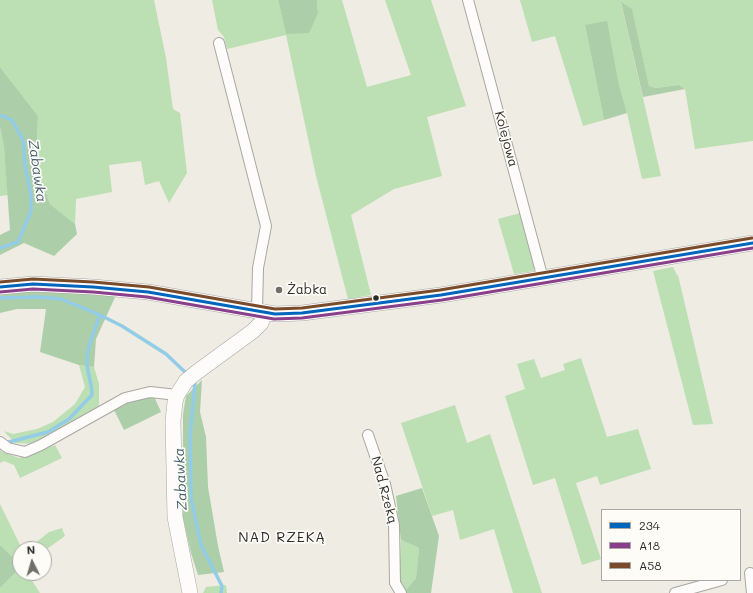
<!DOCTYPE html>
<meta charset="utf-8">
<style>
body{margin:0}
#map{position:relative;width:753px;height:593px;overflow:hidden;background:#efece3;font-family:Mali,sans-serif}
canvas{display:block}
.legend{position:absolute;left:601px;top:509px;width:140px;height:72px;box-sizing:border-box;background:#fdfcf7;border:1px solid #a9a8a5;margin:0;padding:5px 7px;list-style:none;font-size:12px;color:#2b2b2b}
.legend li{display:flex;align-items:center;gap:8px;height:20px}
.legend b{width:20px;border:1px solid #a9a8a5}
.north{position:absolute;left:12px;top:541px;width:40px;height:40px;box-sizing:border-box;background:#fdfcf7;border:1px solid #a9a8a5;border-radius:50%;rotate:355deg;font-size:11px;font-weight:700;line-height:16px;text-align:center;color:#2b2b2b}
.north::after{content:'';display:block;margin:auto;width:14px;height:18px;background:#706f6b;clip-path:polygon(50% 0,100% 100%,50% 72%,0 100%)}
</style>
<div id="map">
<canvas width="753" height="593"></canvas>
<ul class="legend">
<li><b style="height:5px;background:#0065bd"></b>234</li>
<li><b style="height:5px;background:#893f8a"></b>A18</li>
<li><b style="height:5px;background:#7a4b2a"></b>A58</li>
</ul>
<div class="north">N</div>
</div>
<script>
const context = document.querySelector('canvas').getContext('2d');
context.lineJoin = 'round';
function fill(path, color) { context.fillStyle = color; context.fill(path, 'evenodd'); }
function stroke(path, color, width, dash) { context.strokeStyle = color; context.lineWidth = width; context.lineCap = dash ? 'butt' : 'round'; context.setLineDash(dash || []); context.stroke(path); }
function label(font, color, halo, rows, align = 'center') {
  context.font = font + ' Mali,sans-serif'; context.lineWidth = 3.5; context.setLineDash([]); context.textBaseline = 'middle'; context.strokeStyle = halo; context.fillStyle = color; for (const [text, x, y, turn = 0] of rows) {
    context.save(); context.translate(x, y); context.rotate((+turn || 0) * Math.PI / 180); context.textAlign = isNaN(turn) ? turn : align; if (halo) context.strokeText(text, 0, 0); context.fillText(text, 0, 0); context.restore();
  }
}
fill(new Path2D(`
 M0,0H154L166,58L173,109L180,113L187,173L169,203L159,181L145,185L141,161L109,165L112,192L76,199L75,224L50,204L36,165L38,116L0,67Z
 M212,0H278L286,34L318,13L317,0H342L367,87L411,75L385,0H431L466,106L427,117L442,176L394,189L351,215L371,295L348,299L316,176L286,35L227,49L224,37L218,30Z
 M520,0H753V141L695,149L685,89L679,85L656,88L649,86L632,10L621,3L661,176L642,179L627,113L618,81L585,25L604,120L583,126L555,36L532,42Z
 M0,127L4,147L8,195L0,196Z
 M520,213L535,268L533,271L514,274L498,219Z
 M673,267L677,275H678L713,424L693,425L653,271Z
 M581,358L607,437L638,429L651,469L600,485L597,476L576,483L601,559L582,565L555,478L533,485L505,396L525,389L517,364L534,359L541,378L565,370L563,364Z
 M79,365L94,367L99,384V406L36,444L15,443L4,431L13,434L37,429L53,422L75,404L85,387Z
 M455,405L467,443L490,434L542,593H513L494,529L460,540L453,510L432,516L401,423Z
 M55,445L62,458L20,478L14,465L4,461L0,463V449L2,452L19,458Z
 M0,504L22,549H20V564L0,545Z
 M62,528L65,536L44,551V549H28L49,532Z
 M401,540L419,548L416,578L405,591L399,580Z
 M20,568V573H27L40,593H0V588Z
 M226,585L227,593H203L206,587Z`), '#bcdfb3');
fill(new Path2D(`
 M278,0H317L318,13L309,33L286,34Z
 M621,2L632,9L649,86L656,88L679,85L685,89L643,97Z
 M607,21L618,81L627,113L604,120L585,25Z
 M0,67L38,116L36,165L50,204L75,224L77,234L54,256L24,243L0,255V235L10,230L4,147L0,127Z
 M16,291H64L116,295L96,339L94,367L79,365L40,352L46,309H17L0,313V295Z
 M202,380L200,412L206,437L208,487L218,546L224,572L198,575L191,553L183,518V414L186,396Z
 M153,394L161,412L124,430L114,410L131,398Z
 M422,488L439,536L431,593H406L405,591L416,578L419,548L401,540L396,496Z
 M0,545L20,564V568L0,588Z`), '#accea8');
stroke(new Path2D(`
 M0,115L12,120L23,140L25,165L31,195V211L18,242L0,248
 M0,298L38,297L61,299L100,315L122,326L166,354L186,373
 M195,382L190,437L191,498L201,545L222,586L221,593
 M5,443L48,432L69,419L92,395C92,384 88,375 87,364C86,348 95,330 100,315`), '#93cce6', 3.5);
const street = new Path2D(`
 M468,0L543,279
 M219,43L266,226L258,268L257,311
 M368,435L385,484L394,525L395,583L401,593
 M0,442L8,448L25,452L41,445L125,398L150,392L177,395
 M750,573L752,593
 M675,593L722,580`);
const secondary = new Path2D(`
 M0,287L33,284L93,287L148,292L275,314L302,313L441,295L753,243
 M190,593L175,517L173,421L175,402L177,395L186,381L197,372L253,331L261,323L265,312`);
stroke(street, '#a9a7a2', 12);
stroke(secondary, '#a9a7a2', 16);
stroke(street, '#fdfcfb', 10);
stroke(secondary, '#fdfcfb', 15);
stroke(new Path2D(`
 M0,287L33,284L93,287L148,292L275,314L302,313L441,295L753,243`), '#0065bd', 3);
stroke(new Path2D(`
 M0,292L33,289L93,292L147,297L274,319L302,318L442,300L753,248`), '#893f8a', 3);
stroke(new Path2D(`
 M0,282L33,279L93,282L149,287L275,309L302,308L440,290L752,238`), '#7a4b2a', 3);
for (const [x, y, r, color] of [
 [279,290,4,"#706f6b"],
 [376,298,3.5,"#2b2b2b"]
]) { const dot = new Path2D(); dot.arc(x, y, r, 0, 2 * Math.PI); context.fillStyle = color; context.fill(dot); stroke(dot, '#fdfcf7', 1.5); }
label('13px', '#2b2b2b', '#fdfcf7', [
 ["Kolejowa",506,139,75],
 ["Nad Rzeką",384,490,75]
]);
label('13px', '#2b2b2b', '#fdfcf7', [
 ["Żabka",287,290]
], 'left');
label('italic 14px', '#415f6d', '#fdfcf7', [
 ["Zabawka",37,171,82],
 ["Zabawka",181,479,-93]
]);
context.letterSpacing = '1px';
label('14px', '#2b2b2b', '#fdfcf7', [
 ["NAD RZEKĄ",282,538]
]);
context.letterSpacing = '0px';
</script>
